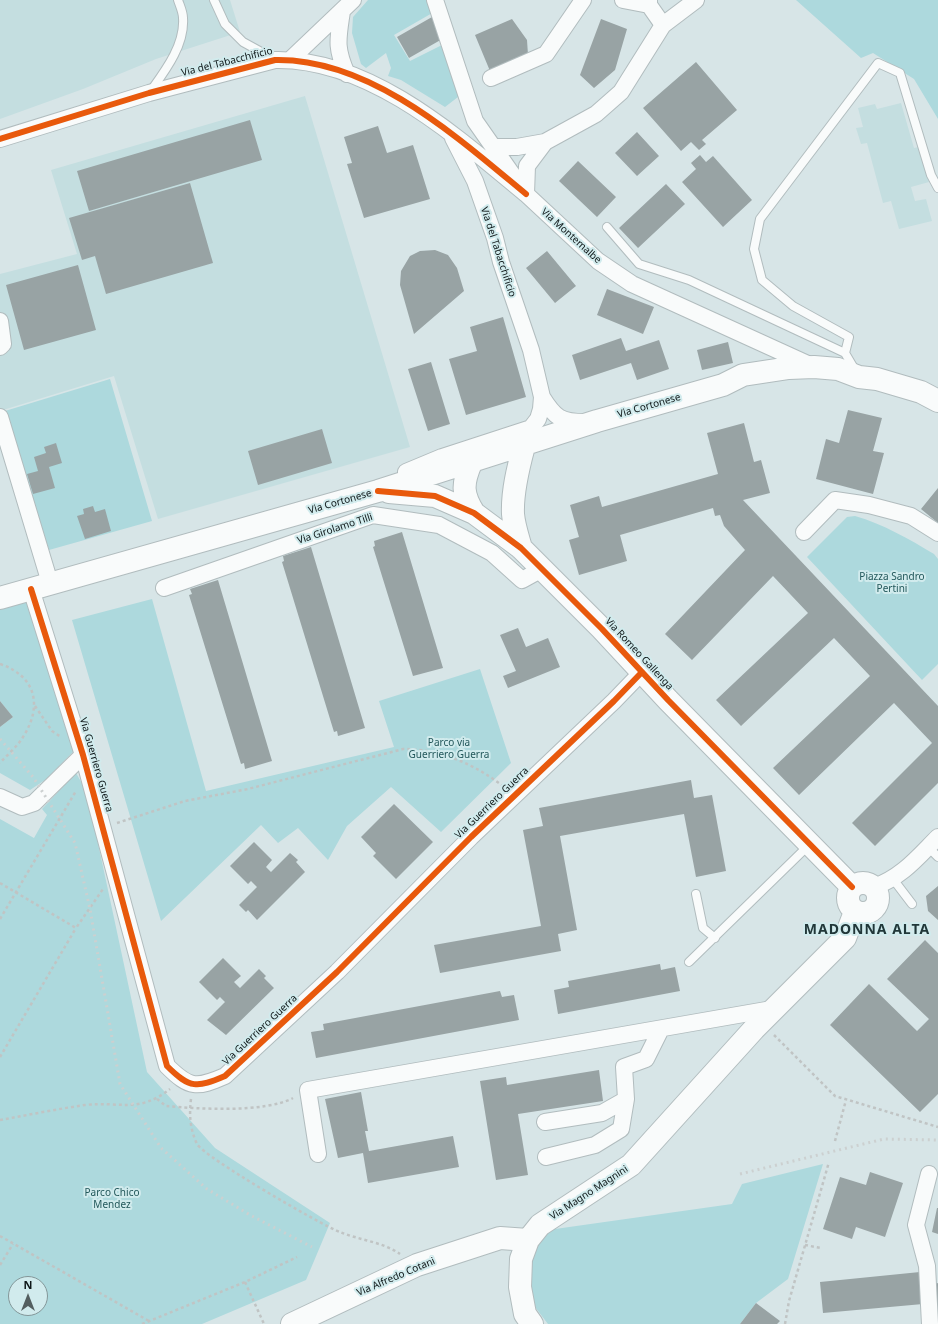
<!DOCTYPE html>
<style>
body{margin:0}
#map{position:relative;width:938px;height:1324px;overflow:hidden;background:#d7e5e7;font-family:"Noto Sans",sans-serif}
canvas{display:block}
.north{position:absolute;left:8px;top:1276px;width:40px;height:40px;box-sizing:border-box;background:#d1ebed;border:1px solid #839698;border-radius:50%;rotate:0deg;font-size:11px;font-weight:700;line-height:16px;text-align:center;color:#0e1718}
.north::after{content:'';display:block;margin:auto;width:14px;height:18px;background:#545f60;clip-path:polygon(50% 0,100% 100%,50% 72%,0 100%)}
</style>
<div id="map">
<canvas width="938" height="1324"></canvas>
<div class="north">N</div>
</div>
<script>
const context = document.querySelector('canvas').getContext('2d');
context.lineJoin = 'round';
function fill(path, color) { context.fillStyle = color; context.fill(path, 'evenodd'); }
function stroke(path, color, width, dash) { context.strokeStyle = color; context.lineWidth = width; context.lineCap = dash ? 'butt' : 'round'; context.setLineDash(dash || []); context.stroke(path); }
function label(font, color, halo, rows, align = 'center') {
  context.font = font + ' "Noto Sans",sans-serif'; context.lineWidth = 4; context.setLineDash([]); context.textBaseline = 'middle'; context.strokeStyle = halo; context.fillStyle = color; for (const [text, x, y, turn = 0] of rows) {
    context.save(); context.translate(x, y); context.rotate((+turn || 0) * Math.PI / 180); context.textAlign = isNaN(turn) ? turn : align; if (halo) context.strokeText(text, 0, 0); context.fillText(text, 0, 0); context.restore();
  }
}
fill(new Path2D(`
 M0,0H230L240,32L156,59L83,89L0,119Z
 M305,96L410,447L158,519L114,376L3,410L42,538L0,440V274L77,254L51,170Z
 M901,103L914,148L919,147L929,182L911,187L915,201L926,199L932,221L899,229L891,201L883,203L867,143L861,144L856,128L863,127L858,108L875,104L877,109Z`), '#c4dee0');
fill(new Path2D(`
 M368,0H427L434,12L394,35L410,61L444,44L458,88V97L445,107L401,80L388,76L391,68L386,53L366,68L361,64L352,33L353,17Z
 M796,0H938V119L914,79L873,53L861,58Z
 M110,379L152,521L49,550L5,411Z
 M855,516C883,524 909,539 934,554L938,559V664L922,680L807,557L847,517Z
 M152,599L206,791L394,747L379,701L480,669L511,763L441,832L391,787L347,826L328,860L298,828L278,843L261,825L161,921L72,620Z
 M27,601L74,751L45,780L30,790L0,773V727L13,717L0,701V609Z
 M76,773L87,792L147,1072L215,1148L330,1223L306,1280L202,1324H0V819L34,838L47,815L42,809ZM16,1284H40V1308H16Z
 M823,1164L788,1279L756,1303L740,1324H548L535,1307L528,1275L536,1245L548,1230L732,1204L742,1184Z`), '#add9dd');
fill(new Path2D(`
 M432,17L444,38L409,58L397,37Z
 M512,19L527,40L528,55L490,71L475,35Z
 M601,19L627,29L615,70L594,88L580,75Z
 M696,62L737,110L702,140L706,144L699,150L691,142L681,151L643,108Z
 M250,120L262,160L89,211L77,171Z
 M378,126L387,153L413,145L430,199L364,218L347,164L352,163L344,137Z
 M637,132L659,156L637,176L615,153Z
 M700,155L706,162L713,156L752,200L723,227L682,182L696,169L691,163Z
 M578,161L616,197L597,217L559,181Z
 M190,183L213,263L106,294L95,256L82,260L69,218Z
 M666,184L685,204L638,248L619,228Z
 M435,250L448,255L457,268L464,291L414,334L400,285L401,271L410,256L420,251Z
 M547,251L576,286L555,303L526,268Z
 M78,265L96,330L24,350L6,285Z
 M607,289L654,307L643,334L597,315Z
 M503,317L526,397L466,415L449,359L477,351L470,327Z
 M621,338L626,351L659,340L669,369L637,380L631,363L580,380L572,355Z
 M728,342L733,363L702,370L697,350Z
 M431,362L450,424L428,431L408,369Z
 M848,410L882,418L873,451L884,453L873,494L816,479L826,439L839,443Z
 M744,423L754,462L761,460L770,493L743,500L938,706V783L875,846L852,823L932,743L894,703L799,795L773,768L870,676L834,638L741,726L716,700L808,613L773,576L692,660L665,634L745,550L724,526L720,515L715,516L713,508L620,535L627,561L579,575L569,540L579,537L570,505L599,496L602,507L718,474L707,433Z
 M322,429L332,463L258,485L248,451Z
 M56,443L62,463L49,467L55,488L33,494L27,474L38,471L34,457L46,453L44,447Z
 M938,488V523L921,509Z
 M93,506L95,512L105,509L111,531L85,539L77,516L84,514L83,509Z
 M402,532L443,668L413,676L373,547L375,546L374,541Z
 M311,547L365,728L338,736L337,731L334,732L282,562L284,561L283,556Z
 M218,580L272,761L245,769L244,763L241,764L189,595L192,594L190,589Z
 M518,628L526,647L548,638L560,667L508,688L503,676L516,671L500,635Z
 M0,701L13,717L0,727Z
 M691,780L694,798L712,795L726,871L696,877L684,814L560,836L577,930L558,934L561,951L440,973L434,945L541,926L523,830L543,826L539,808Z
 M394,804L433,842L396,879L373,856L376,853L361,837Z
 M254,842L272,860L266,867L271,872L290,853L298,860L296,862L305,872L257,920L248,910L246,912L239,905L257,887L251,881L248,884L230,866Z
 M938,886V920L928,911L926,896Z
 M925,940L938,953V1094L920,1112L830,1025L869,984L917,1031L929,1019L887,979Z
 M223,958L241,976L234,982L240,988L259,969L266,976L264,978L274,988L226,1035L207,1020L225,1002L220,997L217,1000L199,982Z
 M660,964L661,970L675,967L680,991L558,1014L554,990L569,987L568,981Z
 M500,991L502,997L514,995L519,1020L316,1058L311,1032L324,1030L323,1024Z
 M599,1070L603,1101L518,1114L528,1175L496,1180L480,1081L506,1077L507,1085Z
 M361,1092L368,1131H365L369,1151L453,1136L459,1167L368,1183L363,1153L338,1158L325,1099Z
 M870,1172L903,1183L885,1237L856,1227L852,1239L823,1229L840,1177L866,1185Z
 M937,1208H938V1234L932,1232Z
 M920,1272L923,1304L823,1313L820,1282Z
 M938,1283V1306H937L935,1284Z
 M756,1303L780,1321L777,1324H740Z`), '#98a3a4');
const lane = new Path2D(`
 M214,0L225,24L243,42L274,59
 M150,92C165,71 185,45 183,18C183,12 180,6 178,0
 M607,227L639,264L689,280L845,353
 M855,370L845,353L849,337L793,306L762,280L754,249L760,219L878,63L900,73L931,175L938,188
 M928,847L938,857
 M893,879L912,904
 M696,894L703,928L715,938
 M689,962L809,845`);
const street = new Path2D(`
 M435,0L475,121L526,194L598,261L632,284L812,366
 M623,0L649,5
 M649,0V5L663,25
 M342,11C338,39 335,47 347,74
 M291,59L353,0
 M491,78L546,54L583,0
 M453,138L475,181L495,238L501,262L531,350L542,397L541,409L538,419L531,428L524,446
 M0,139L149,93L275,60C370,58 457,137 526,194
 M493,147H517L545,142L596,114L621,92L663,25L696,0
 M526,194L527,166L545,142
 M0,321L3,344L0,347
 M542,397C555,418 561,422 585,422
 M0,417L50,583
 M406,472L442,457L531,428
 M804,532L835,500L869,505L911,516L938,533
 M164,588L373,515L439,525L492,553L522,580L542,569
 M31,589L83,755L167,1066C190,1089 197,1088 225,1076L337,972L471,837L614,701L642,672
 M0,797L22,807L34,803L83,755
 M874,887C902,877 917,858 938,837
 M545,1122L602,1113L625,1100
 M318,1154L308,1090L772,1009
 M546,1157L595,1145L621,1129L626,1099L624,1067L646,1059L661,1029
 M929,1174L916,1225L927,1266L930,1324`);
const secondary = new Path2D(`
 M471,463C462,484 462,494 474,513
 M389,492L435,496L474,513L521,548L602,629L668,700L852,887
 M521,548C518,537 514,526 513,514C512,492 518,468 524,446
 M0,598L378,491L597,421L723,385L743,375L789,368L814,367L838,369L859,377L877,379L921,392L938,401
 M848 898a15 15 0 1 1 30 0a15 15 0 1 1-30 0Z
 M292,1324L417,1265L500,1238L528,1240
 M532,1324L525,1314L520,1287L521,1259L528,1240L540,1225L631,1165L754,1029L845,938L855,912`);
stroke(lane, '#b1bcbe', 10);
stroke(street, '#b1bcbe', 18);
stroke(secondary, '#b1bcbe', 24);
stroke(new Path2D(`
 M0,664C36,676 43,706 23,737C17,747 7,755 0,763
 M35,706L52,731L61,737
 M117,823L185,801L248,789L403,749C440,749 474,764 503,786
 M0,883L76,928L103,889
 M0,919L76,791
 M774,1035L835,1096L938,1127
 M0,1057L76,928
 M157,1099L166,1106C199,1109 265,1113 293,1098
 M191,1099C189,1115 190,1129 197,1144C204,1157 321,1225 340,1232C359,1240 383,1242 400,1254
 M0,1120C28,1115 57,1109 85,1105C120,1101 138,1114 170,1089
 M835,1141L846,1100
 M0,1236L149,1321
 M805,1245L821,1248
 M0,1265L13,1244
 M245,1282L264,1324
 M142,1324L245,1282L297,1257
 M785,1324L789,1301L829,1162`), '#c0c4c4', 2.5, [3, 3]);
stroke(lane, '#f9fbfb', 8);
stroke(street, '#f9fbfb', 16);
stroke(secondary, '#f9fbfb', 22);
stroke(new Path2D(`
 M0,739L33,777L75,843L90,909L120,1084L161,1148L207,1189L250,1215L312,1247
 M740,1174L884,1139L938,1140`), '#ccd0d0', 3, [2, 4]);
stroke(new Path2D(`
 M0,139L149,93L275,60C370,58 457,137 526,194
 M378,491L435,496L474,513L521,548L602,629L668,700L852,887
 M31,589L83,755L167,1066C190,1089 197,1088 225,1076L337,972L471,837L614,701L642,672`), '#e8590c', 6);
label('10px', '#0e1718', '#d1ebed', [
 ["Via del Tabacchificio",227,62,-14],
 ["Via Montemalbe",571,236,42],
 ["Via del Tabacchificio",498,252,72],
 ["Via Cortonese",649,406,-16],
 ["Via Cortonese",340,502,-16],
 ["Via Girolamo Tilli",335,529,-18],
 ["Via Romeo Gallenga",639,654,47],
 ["Via Guerriero Guerra",96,765,74],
 ["Via Guerriero Guerra",492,803,-44],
 ["Via Guerriero Guerra",260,1030,-43],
 ["Via Magno Magnini",589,1193,-33],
 ["Via Alfredo Cotani",396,1277,-23]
]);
label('10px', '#23585b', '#d1ebed', [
 ["Piazza Sandro",892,577],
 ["Pertini",892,589],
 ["Parco via",449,743],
 ["Guerriero Guerra",449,755],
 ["Parco Chico",112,1193],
 ["Mendez",112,1205]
]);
context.letterSpacing = '1px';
label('bold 14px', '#213739', '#d1ebed', [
 ["MADONNA ALTA",867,930]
]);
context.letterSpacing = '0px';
</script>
